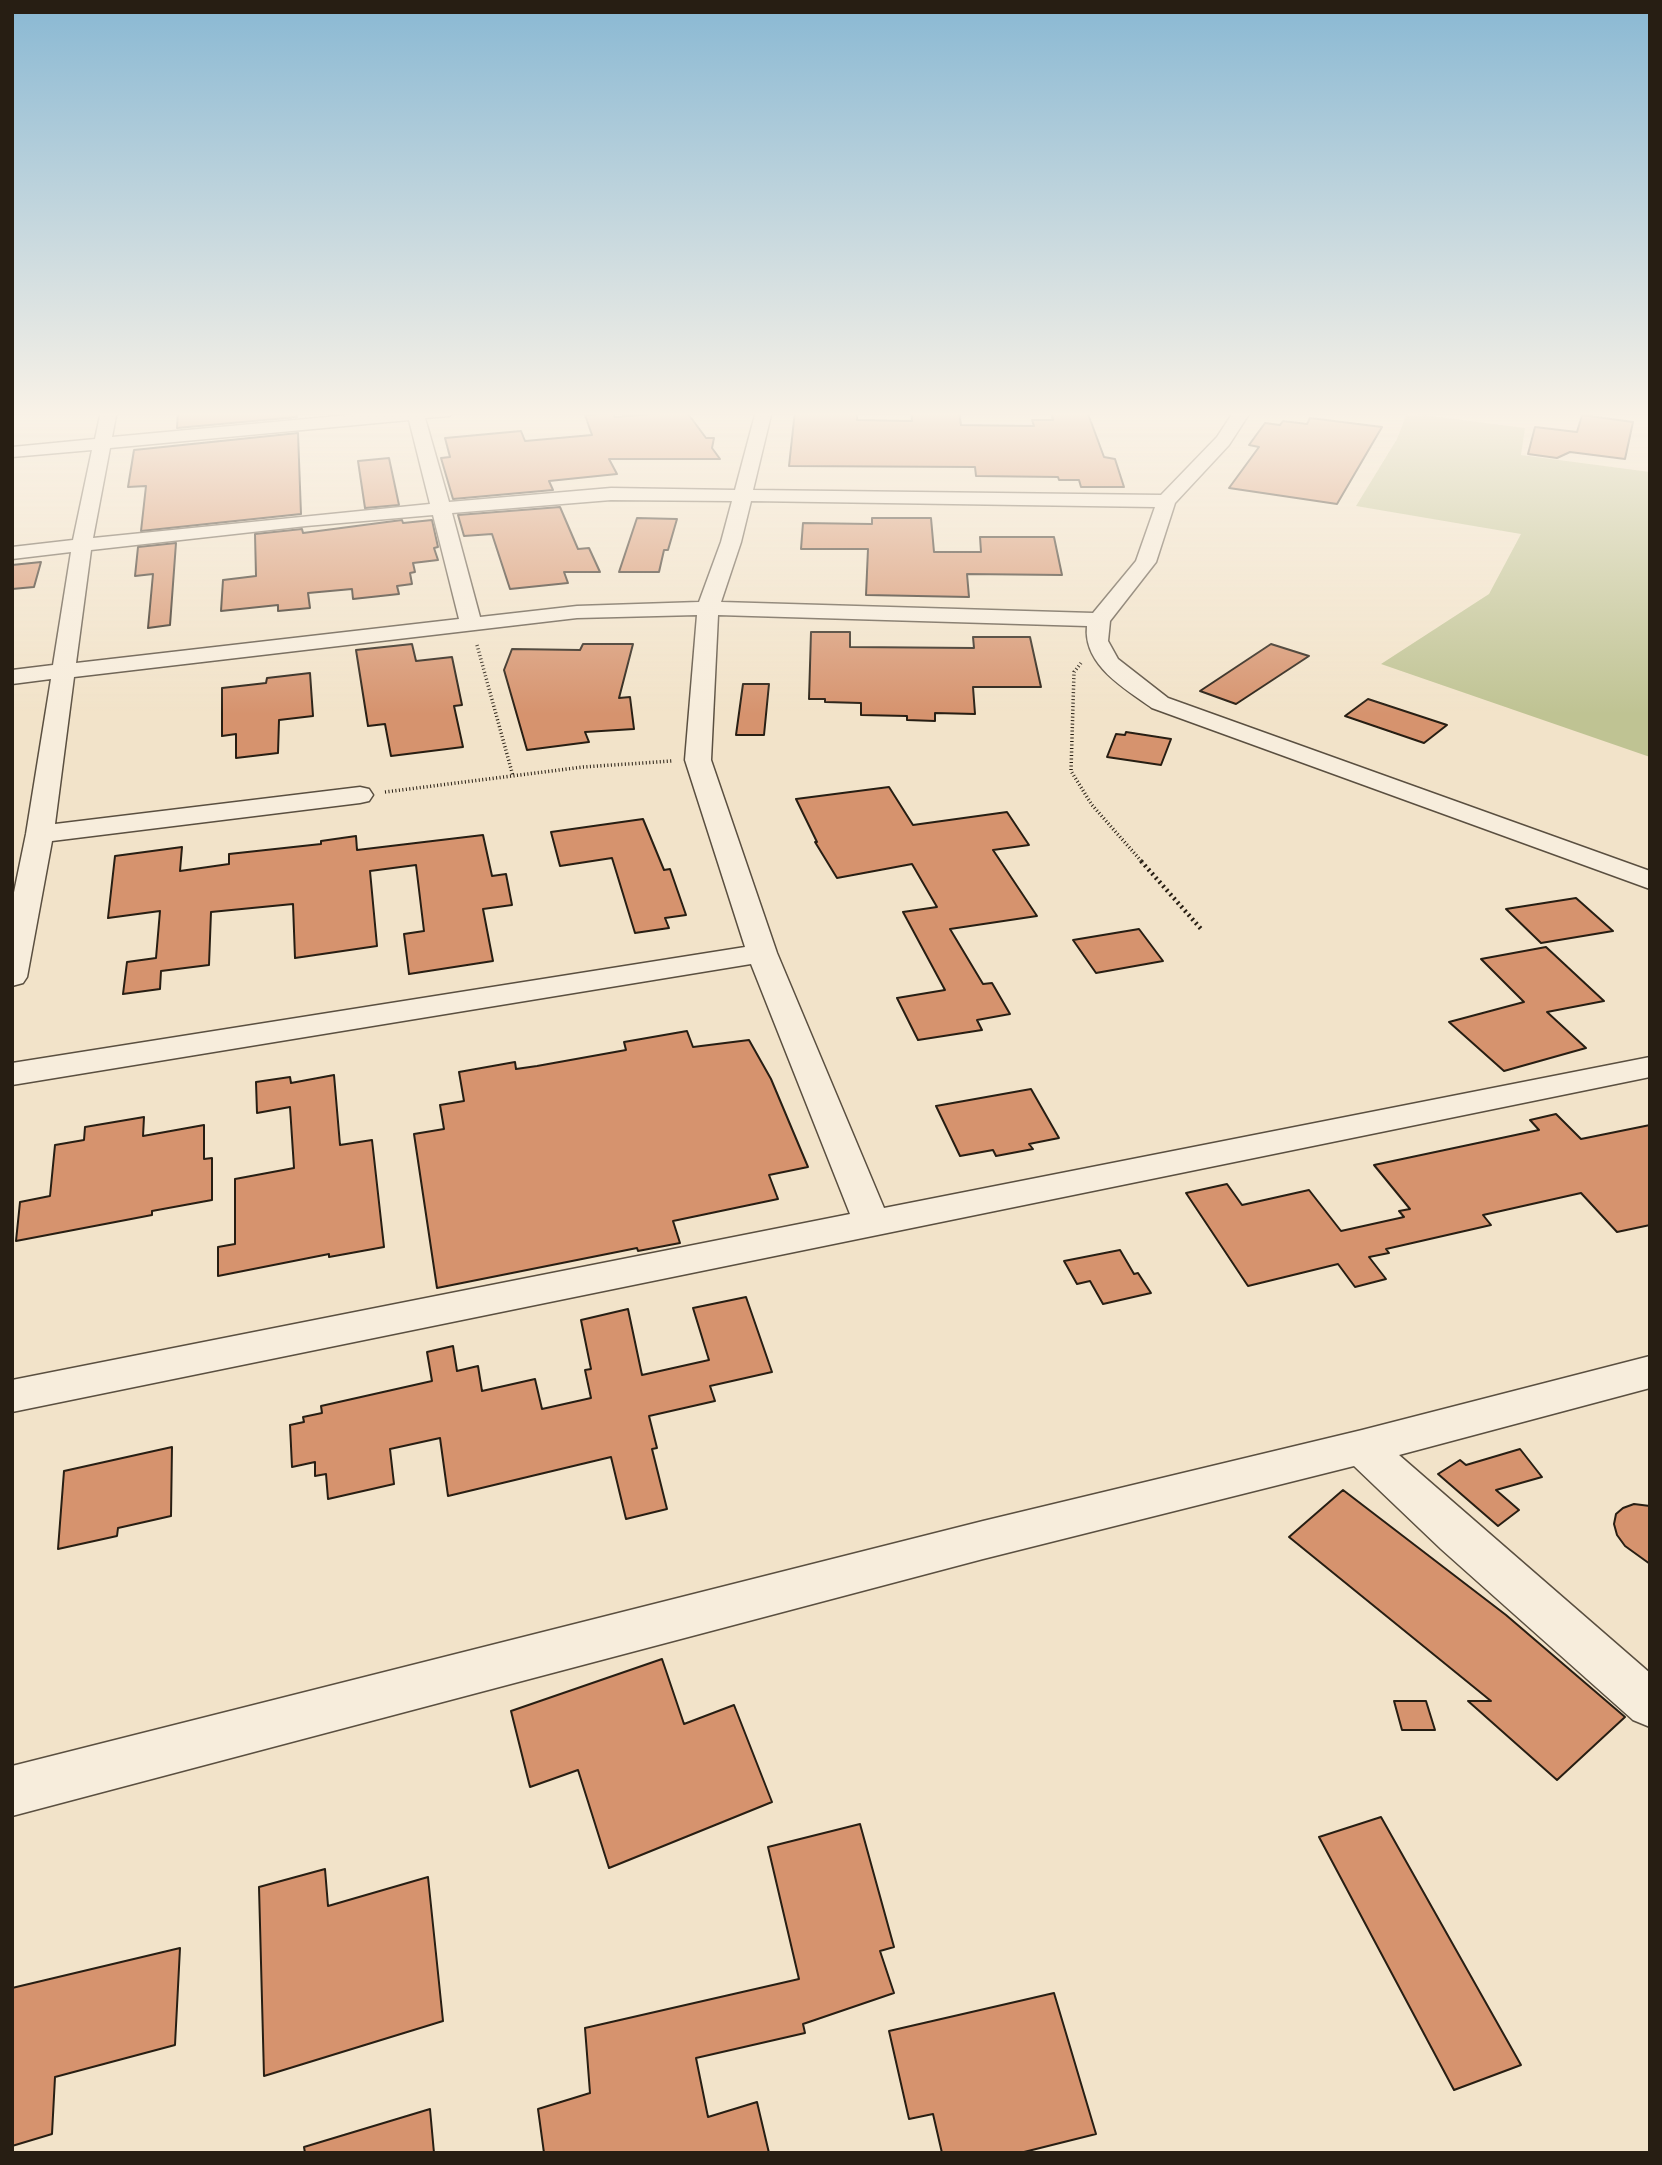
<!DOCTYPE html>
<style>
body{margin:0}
#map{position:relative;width:1662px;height:2165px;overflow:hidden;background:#f2e3c9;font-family:"Libre Bodoni",serif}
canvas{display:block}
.frame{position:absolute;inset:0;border:14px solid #271e13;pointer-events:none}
</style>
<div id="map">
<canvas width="1662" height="2165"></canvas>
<div class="frame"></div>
</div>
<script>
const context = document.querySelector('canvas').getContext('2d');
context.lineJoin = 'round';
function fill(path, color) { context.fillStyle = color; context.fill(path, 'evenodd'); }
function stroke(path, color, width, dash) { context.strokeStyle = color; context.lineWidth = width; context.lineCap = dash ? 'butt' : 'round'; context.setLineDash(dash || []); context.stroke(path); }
fill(new Path2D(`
 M1407,413L1525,428L1521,455L1650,472V757L1381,664L1489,594L1521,534L1356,506L1397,439Z`), '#bfc393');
const building = new Path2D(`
 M178,411H297V417L177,428Z
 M686,411L706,438H714L712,448L720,459H609L617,474L549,481L553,490L453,499L441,458L450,457L445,438L521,431L525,441L592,435L585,415L613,413L615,417Z
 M795,411H857V420L912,421L911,411H959L961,425L1034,426L1032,420H1053L1051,411H1087L1104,457L1115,459L1124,487H1081L1079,480H1059L1058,477L976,476L975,467L789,466Z
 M1582,415L1633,422L1625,459L1570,452L1557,458L1528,454L1535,427L1577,432Z
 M1310,418L1382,427L1337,504L1229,488L1259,447L1249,445L1265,423L1280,425L1283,421L1307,424Z
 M298,433L301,514L141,531L146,486L128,487L134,450Z
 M389,458L399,505L365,508L358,461Z
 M560,507L578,549L589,548L600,572H564L568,583L510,589L492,534L464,536L458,515Z
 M637,518L677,519L668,550H664L659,572H619Z
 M872,518H931L934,552H981L980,537H1054L1062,575L967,574L969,597L866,595L868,549H801L803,523L872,524Z
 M402,520L403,523L432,520L438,547L434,548L438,560L413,563L415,572L410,573L412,584L397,586L399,594L353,599L352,589L308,593L310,608L278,611V605L221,611L223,580L256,576L255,534L302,529L303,533Z
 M176,543L170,625L148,628L153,574L135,576L138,547Z
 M41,562L34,587L12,589V565Z
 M811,632H850V647L974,648L973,637H1030L1041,687H973L975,714L935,713V721L907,720V716L861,715V703L825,702V699H809Z
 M412,644L416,661L452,657L462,705L454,706L463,747L391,756L385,724L368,726L356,650Z
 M583,644H633L619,698L630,697L634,729L585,732L589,742L527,750L504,670L512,649L580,650Z
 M1271,644L1309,656L1236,704L1200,691Z
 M310,673L313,716L279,720L278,753L236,758V734L222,736V688L266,683L267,678Z
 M743,684H769L764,735H736Z
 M1368,699L1447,725L1424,743L1345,716Z
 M1126,732L1171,739L1161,765L1107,757L1116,734L1125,735Z
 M889,787L913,825L1007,812L1029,845L993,850L1037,916L950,929L983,984L992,983L1010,1014L977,1020L982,1030L918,1040L897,998L945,990L903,912L937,907L912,864L837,878L815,842H817L796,799Z
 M643,819L664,870L670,869L686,915L665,918L669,928L635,933L612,858L560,866L551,832Z
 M483,835L492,876L506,874L512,905L483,909L493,961L409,974L404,934L424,931L416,865L370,871L377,946L295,958L293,904L211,912L209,965L161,971L160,989L123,994L127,962L156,958L160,911L108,918L115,856L182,847L180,871L229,864V854L321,844V841L356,836L357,850Z
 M1576,898L1613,931L1541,943L1506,909Z
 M1139,929L1163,961L1096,973L1073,940Z
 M1546,947L1604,1001L1547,1012L1586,1048L1504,1071L1449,1022L1524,1002L1481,959Z
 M687,1031L693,1047L749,1040L771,1079L808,1167L769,1175L778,1199L673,1221L680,1243L638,1251L637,1248L437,1288L414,1134L444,1129L440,1105L464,1101L459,1072L515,1062L516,1069L537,1066L626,1050L624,1042Z
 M334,1075L340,1145L372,1140L384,1247L329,1257V1254L218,1276V1247L235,1244V1179L294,1168L290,1107L257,1113L256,1082L290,1077L291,1083Z
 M1031,1089L1059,1138L1029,1144L1033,1149L996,1156L993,1150L960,1156L936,1106Z
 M1556,1114L1581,1139L1650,1125V1225L1617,1232L1581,1193L1483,1215L1491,1225L1386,1249L1389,1253L1369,1257L1386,1279L1355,1287L1338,1264L1248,1286L1186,1193L1227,1184L1242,1205L1309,1190L1341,1231L1404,1217L1399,1211L1410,1209L1374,1165L1539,1130L1530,1120Z
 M144,1117L143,1136L204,1125V1159L212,1158V1200L152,1211V1215L16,1241L20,1202L50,1196L55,1145L84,1140L85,1127Z
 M1120,1250L1134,1274L1138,1273L1151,1293L1103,1304L1090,1281L1077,1284L1064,1261Z
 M746,1297L772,1372L710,1386L715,1401L649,1416L657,1448L652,1449L667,1509L626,1519L611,1457L448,1496L440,1438L390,1449L394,1484L328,1499L326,1474L315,1476V1462L292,1467L290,1425L304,1422L303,1417L322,1413L321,1406L432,1381L427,1352L453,1346L457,1371L478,1366L482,1391L535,1379L542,1409L591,1398L585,1370L591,1369L581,1320L628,1309L642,1375L709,1360L693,1308Z
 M172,1447L171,1516L118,1528L117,1536L58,1549L64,1471Z
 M1520,1449L1542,1477L1496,1490L1519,1510L1498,1526L1438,1474L1460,1460L1466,1465Z
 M1343,1490L1506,1615L1625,1717L1557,1780L1468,1701H1491L1289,1537Z
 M1634,1504L1650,1506V1564L1625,1546L1617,1535L1614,1524L1616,1514L1623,1508Z
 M662,1659L684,1724L734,1705L772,1802L609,1868L578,1770L530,1787L511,1711Z
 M1394,1701H1426L1435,1730H1402Z
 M1381,1817L1521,2065L1454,2090L1319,1837Z
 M860,1824L894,1947L880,1951L894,1993L803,2024L805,2033L696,2058L708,2117L757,2102L769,2153H544L538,2109L590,2093L585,2028L799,1979L768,1847Z
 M325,1869L328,1906L428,1877L443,2021L264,2076L259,1887Z
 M180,1948L175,2045L55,2077L52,2134L12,2146V1988Z
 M1054,1993L1096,2134L1020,2153H942L933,2114L909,2119L889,2031Z
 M430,2109L434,2153H305L304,2147Z`);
fill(building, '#d6936e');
stroke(building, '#271e13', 2);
const street = new Path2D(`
 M101,411H117L112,437L392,411H457L449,416L425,418L449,502L611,488L735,490L756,411H772L753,490L1161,495L1217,437L1234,411H1251L1229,445L1175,503L1156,562L1110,621L1108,641L1118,659L1168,698L1650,871V889L1152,708C1124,688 1083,665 1087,626L718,615L711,760L777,953L884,1208L1650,1057V1077L12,1412V1380L850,1214L751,964L12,1085V1063L745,947L685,760L697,615L577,618L74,677L55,824L360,787L369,789L373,795L369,801L360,803L52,841L27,977L23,983L12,986V902L26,834L51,679L12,684V670L53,665L71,552L12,559V547L73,540L92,450L12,457V447L95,439ZM409,420L430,504L93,538L110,448ZM611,500L732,501L721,542L699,602L577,606L480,617L452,513ZM751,501L1155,507L1136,561L1093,613L721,602L741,542ZM433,515L459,619L76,663L91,550L306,526Z
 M1650,1356V1388L1399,1455L1650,1673V1727L1633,1720L1441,1549L1354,1466L983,1559L12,1816V1766L983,1521L1362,1430Z`);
stroke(street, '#5a4f40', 3);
stroke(new Path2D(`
 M477,645L513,776
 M1081,663L1074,672L1071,771L1092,805L1143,863
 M385,792L583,767L672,761`), '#271e13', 3.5, [1, 2.5]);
stroke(new Path2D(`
 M1141,861L1202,930`), '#271e13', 4.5, [2, 3.5]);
fill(street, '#f7eddc');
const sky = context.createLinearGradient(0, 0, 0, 714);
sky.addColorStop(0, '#89b8d3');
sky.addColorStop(0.58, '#f9f2e7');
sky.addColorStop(1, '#f9f2e700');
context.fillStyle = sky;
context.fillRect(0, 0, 1662, 714);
</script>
